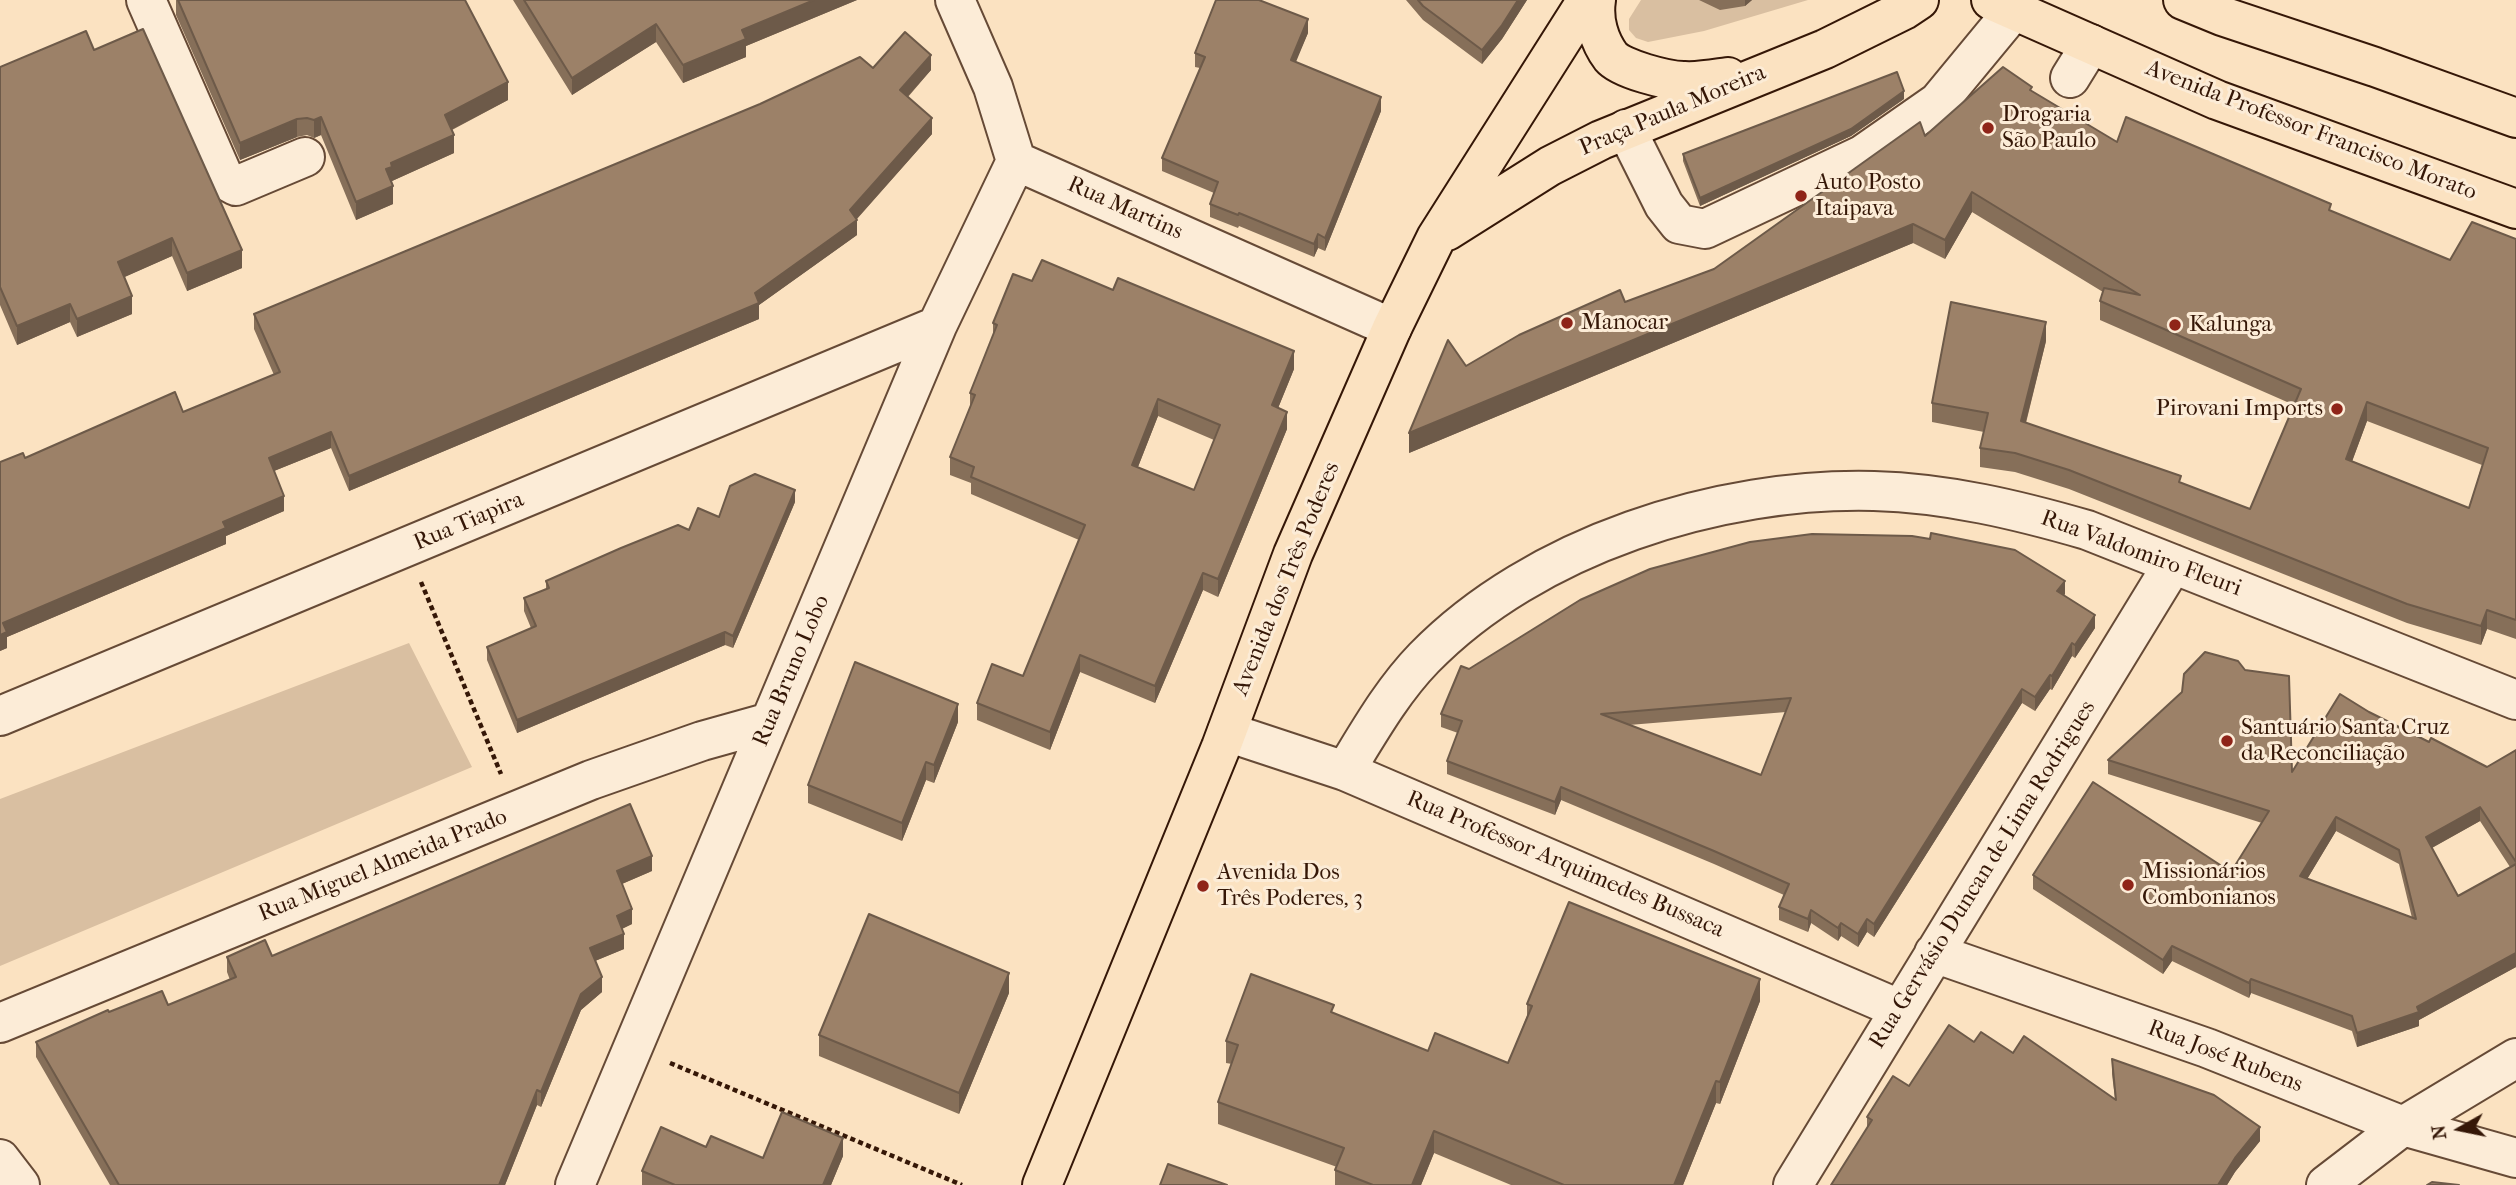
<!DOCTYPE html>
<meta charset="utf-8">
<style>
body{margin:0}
#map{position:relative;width:2516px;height:1185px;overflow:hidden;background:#fbe2c1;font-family:"IM FELL French Canon",serif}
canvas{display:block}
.north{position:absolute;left:2425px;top:1094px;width:70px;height:70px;-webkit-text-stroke:5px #fcecd7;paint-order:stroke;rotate:261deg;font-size:19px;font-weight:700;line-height:28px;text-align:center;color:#351707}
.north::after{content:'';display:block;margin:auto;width:24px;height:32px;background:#351707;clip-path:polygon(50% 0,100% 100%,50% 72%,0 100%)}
</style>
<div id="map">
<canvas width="2516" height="1185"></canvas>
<div class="north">N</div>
</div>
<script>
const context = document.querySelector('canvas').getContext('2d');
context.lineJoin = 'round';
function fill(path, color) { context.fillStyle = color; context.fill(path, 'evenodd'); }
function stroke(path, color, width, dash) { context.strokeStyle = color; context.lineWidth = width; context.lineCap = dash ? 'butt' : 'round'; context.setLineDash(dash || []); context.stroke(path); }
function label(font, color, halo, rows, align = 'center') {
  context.font = font + ' "IM FELL French Canon",serif'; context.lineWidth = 6; context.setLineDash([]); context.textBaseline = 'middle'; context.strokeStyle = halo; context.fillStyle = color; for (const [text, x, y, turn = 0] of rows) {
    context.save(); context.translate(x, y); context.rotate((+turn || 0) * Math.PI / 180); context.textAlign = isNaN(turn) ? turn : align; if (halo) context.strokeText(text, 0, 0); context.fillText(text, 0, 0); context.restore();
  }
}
fill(new Path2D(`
 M1641,0H1808L1704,31L1648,42L1636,38L1629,30V19Z
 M409,643L472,767L0,966V799Z`), '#d9bfa1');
const minor = new Path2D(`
 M146,0L225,180L236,186L305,157
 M955,0L993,87L1016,161L1392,328
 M2070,78L2091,44
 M1626,129L1664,205L1679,224L1705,229L1862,155L1938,102L2014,10
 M0,716L937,326
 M1227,732L1345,771L1899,1009
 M1345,771C1369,732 1392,691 1424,658C1534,545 1719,487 1874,491C1947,493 2018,510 2087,530L2516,700
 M1934,953L2207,1048L2403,1126L2516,1158
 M0,1023L591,780L702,741L770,722
 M0,1159L20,1185
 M575,1185L937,326L1016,161
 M1793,1185L2173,564
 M2326,1185L2403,1126L2516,1058`);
const major = new Path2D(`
 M1596,0C1593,20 1599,41 1611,57C1621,69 1668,81 1684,81C1699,82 1714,79 1728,77
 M1447,231L1550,166L1601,140L1825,49L1904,10L1919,0
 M1042,1185L1221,747L1293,554L1392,328L1436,238L1587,0`);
const highway = new Path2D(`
 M1991,0L2217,100L2516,209
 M2183,0L2222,16L2375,67L2516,118`);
stroke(minor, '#664a36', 42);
stroke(major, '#351707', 42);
stroke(highway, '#351707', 42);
stroke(new Path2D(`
 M421,582L501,774
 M670,1063L962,1185`), '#351707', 4.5, [5, 3.5]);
stroke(minor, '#fcecd7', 38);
stroke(major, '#fbe2c1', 38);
stroke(highway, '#fbe2c1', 38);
fill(new Path2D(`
 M176,0H465L508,100L452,130L454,153L392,181L393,204L356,220L321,135L314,138L307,135L297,137L240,160L176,15Z
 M513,0H857L746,46V57L683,83L656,42L572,95Z
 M1406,0H1527L1502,39L1482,64L1423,20Z
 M1699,0H1752L1745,6L1720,10Z
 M1308,33L1295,62L1381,111L1325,251L1318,248L1314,257L1239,226L1238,228L1210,217V204L1214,193L1162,171V158L1200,68L1195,67V53Z
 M94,50L242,268L187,291L172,256L124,277L132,314L77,337L70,322L17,345L0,305V67Z
 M873,68L931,70L908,97L932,134L857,219V235L759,305V319L349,491L331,448L274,471L284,511L226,536V544L7,637V648L0,651V462L25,458L183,412L274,375L254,329V314Z
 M2032,91L2117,142L2331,211L2450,260L2516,239V639L2487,629L2481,645L2407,623L2069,489L2015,472L1980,467V448L1984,432L1932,422V403L2046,341L2026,423L2250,509L2294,405L2100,320V301L2103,292L1972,212L1945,259L1913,243L1409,453L1466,366L1625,302L1714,269L1925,136ZM2367,421L2482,465L2469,508L2352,461Z
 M1904,99L1851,136L1700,206L1683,161V154Z
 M1032,281L1294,369L1278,408L1287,429L1218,597L1203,590L1155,703L1080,672L1050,750L977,720V703L1023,676L1079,540L971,494V483L950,475V457L970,407V393L993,336V323ZM1158,416L1214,440L1194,490L1138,467Z
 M795,502L733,648L725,645L517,733L487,660V647L531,628L524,611V598L546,589V581L689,530L719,517Z
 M2065,594L2064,595L2095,628L2075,658L2072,656L2052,690L2050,689L2035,711L2022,703L1874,937L1867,932L1858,947L1841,936L1838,941L1811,923L1808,932L1779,920V907L1784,895L1714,864L1561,800L1555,815L1447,774V761L1458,733L1441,727V714L1469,669ZM1786,712L1761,775L1629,725Z
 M2369,712L2429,742L2487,767L2516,750V967L2419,1020V1026L2357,1047L2352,1031L2251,993L2249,998L2172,961L2163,974L2033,889V875L2231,872L2262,823L2108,774V760L2292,772ZM2480,821L2510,867L2458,896L2432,848ZM2336,831L2399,864L2412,918L2307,879Z
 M958,722L934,783L926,780L902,841L808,803V785Z
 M652,871L622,884L632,924L622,929L624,949L595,961L602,992L581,1010L541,1107L537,1105L505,1185H110L36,1057V1042L109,1012L168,1005L230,980L227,972V957L272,956Z
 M1009,993L959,1114L819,1056V1035Z
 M1760,1001L1720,1104L1716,1103L1683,1185H1511L1434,1153L1421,1185H1335V1170L1337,1167L1218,1124V1102L1232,1064L1226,1063V1041L1334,1013L1428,1051L1508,1063L1527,1016V1004Z
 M1974,1042L2013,1053L2115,1099L2112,1074V1059L2260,1141L2235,1172L2227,1185H1831L1867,1128V1117Z
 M706,1147L763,1158L843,1156L831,1185H642V1171Z`), '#866f59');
fill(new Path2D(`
 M814,0H857L746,46V57L683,83V65L742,30Z
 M1518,0H1527L1502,39L1482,64V50Z
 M1745,0H1752L1745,6Z
 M1308,19V33L1291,74V60Z
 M656,24V42L572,95V78Z
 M931,55V70L900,105V90Z
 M508,82V100L445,133V115Z
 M1904,91V99L1851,136L1700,206V198Z
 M1381,97V111L1325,251V238Z
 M321,117V135L314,138V120Z
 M932,118V134L853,223L857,220V235L759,305V319L349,491V476L755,293L850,210Z
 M297,119V137L240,160V143Z
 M454,135V153L392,181V185L386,169L391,163Z
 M393,186V204L356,220V202Z
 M1972,192V212L1945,259V240Z
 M1913,224V243L1409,453V433Z
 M1318,234V248L1314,257V244Z
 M172,238V256L118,280V262Z
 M242,250V268L187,291V273Z
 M132,296V314L77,337V319Z
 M70,304V322L17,345V326Z
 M2046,322V341L2021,441V421Z
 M1294,351V369L1272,423V405Z
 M1158,399V416L1132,482V465Z
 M2367,402V421L2346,478V459Z
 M1287,412V429L1218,597V579Z
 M331,432V448L269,473V458Z
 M795,490V502L733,648V636Z
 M284,496V511L226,536V544L7,637V648L0,651V635L3,623L223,522Z
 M1203,573V590L1155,703V686Z
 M2065,581V594L2057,604V591Z
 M2487,610V629L2481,645V626Z
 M2095,615V628L2075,658V645Z
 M725,632V645L517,733V720Z
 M2072,643V656L2052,690V676Z
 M1080,655V672L1050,750V732Z
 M2050,675V689L2035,711V697Z
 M2022,689V703L1874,937V924Z
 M958,704V722L934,783V765Z
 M926,762V780L902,841V823Z
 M1561,787V800L1555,815V802Z
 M2480,807V821L2426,851V837Z
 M2336,817V831L2300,891V876Z
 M652,856V871L617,886V871Z
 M632,909V924L617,931V916Z
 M1811,910V923L1808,932V919Z
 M1867,919V932L1858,947V934Z
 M1841,923V936L1838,941V928Z
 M624,934V949L590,963V948Z
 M2172,946V961L2163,974V960Z
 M2516,953V967L2419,1020V1026L2357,1047V1033L2417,1007Z
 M1009,973V993L959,1114V1093Z
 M602,977V992L581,1010L541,1107V1092L581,994Z
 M1760,979V1001L1720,1104V1082Z
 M2251,979V993L2249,998V983Z
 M1716,1081V1103L1683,1185H1674Z
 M537,1090V1105L505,1185H499Z
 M2260,1127V1141L2235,1172L2227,1185H2218L2235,1158Z
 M1434,1131V1153L1421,1185H1412Z
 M843,1138V1156L831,1185H823Z`), '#6d5a49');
const building = new Path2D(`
 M178,0H465L508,82L445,115L454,135L391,163L392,167L386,169L393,186L356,202L321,117L314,120L307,118L297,119L240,143Z
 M524,0H814L742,30L746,39L683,65L656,24L572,78Z
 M1216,0H1259L1308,19L1291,60L1381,97L1325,238L1318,234L1314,244L1239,213L1238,215L1210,204L1218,182L1162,158L1205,57L1195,53Z
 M1418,0H1518L1502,25L1482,50L1423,6Z
 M143,29L242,250L187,273L172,238L118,262L132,296L77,319L70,304L17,326L0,287V67L86,31L94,50Z
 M905,32L931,55L900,90L932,118L850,210L857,220L755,293L759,303L349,476L331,432L269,458L284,496L223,522L226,528L3,623L7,632L0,635V462L23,453L25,458L175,392L183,412L280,372L254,314L760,104L860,57L873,68Z
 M2003,67L2032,87L2030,90L2117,142L2126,117L2331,204L2329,210L2450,260L2472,222L2516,239V620L2487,610L2481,626L2407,604L2069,470L2015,453L1980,448L1988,413L1932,403L1951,302L2046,322L2021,421L2181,476L2179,482L2250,509L2301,389L2100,301L2104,288L2140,295L1972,192L1945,240L1913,224L1409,433L1448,340L1466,366L1519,335L1620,290L1625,302L1714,269L1920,122L1925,136ZM2367,402L2488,448L2469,508L2346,459Z
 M1897,72L1904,91L1851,129L1700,198L1683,154Z
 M1042,260L1113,290L1118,278L1294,351L1272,405L1287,412L1218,579L1203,573L1155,686L1080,655L1050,732L977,703L992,664L1023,676L1085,525L971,477L974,467L950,457L975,395L970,393L997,325L993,323L1013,274L1032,281ZM1158,399L1220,425L1194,490L1132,465Z
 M755,474L795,490L733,636L725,632L517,720L487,647L536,626L524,598L549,588L546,581L621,548L678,525L689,530L698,508L719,517L730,486Z
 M1931,533L2015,550L2065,581L2057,591L2095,615L2075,645L2072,643L2052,676L2050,675L2035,697L2022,689L1874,924L1867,919L1858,934L1841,923L1838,928L1811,910L1808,919L1779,907L1789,884L1714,851L1561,787L1555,802L1447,761L1462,721L1441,714L1461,666L1469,669L1580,600L1650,569L1750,542L1812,534L1912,536L1930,539ZM1791,698L1761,775L1601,714Z
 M2205,652L2238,661L2245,670L2289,676L2292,772L2340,694L2369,712L2429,742L2431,738L2487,767L2516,750V862L2480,807L2426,837L2458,896L2516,864V953L2417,1007L2419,1012L2357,1033L2352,1016L2251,979L2249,983L2172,946L2163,960L2033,875L2093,782L2231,872L2269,811L2108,760L2182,692L2184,674ZM2336,817L2399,850L2416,919L2300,876Z
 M855,662L958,704L934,765L926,762L902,823L808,785Z
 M630,804L652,856L617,871L632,909L617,916L624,934L590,948L602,977L581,994L541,1092L537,1090L499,1185H119L36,1042L108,1010L109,1012L162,991L168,1005L236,977L227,957L265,940L272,956Z
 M1569,902L1760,979L1720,1082L1716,1081L1674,1185H1564L1434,1131L1412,1185H1373L1335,1170L1344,1148L1218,1102L1238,1045L1226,1041L1251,974L1334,1005L1331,1012L1428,1051L1435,1033L1508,1063L1532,1006L1527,1004Z
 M869,914L1009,973L959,1093L819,1035Z
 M1949,1025L1974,1042L1981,1032L2013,1053L2024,1036L2116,1100L2112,1059L2214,1095L2260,1127L2235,1158L2218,1185H1831L1872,1120L1867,1117L1893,1076L1909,1086Z
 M782,1112L843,1138L823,1185H675L642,1171L661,1127L706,1147L711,1136L763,1158Z
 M1168,1164L1227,1185H1160Z
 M2432,1182L2459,1185H2427Z`);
fill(building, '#9c8168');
stroke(building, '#6d5a49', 2);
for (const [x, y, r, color] of [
 [1988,128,7,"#8f2418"],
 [1801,196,7,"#8f2418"],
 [1567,323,7,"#8f2418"],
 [2175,325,7,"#8f2418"],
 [2337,409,7,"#8f2418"],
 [2227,741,7,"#8f2418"],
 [2128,885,7,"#8f2418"],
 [1203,886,7,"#8f2418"]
]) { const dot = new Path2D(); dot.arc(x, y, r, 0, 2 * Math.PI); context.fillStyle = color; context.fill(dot); stroke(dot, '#fcecd7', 2.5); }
label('23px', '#351707', '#fcecd7', [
 ["Praça Paula Moreira",1673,111,-23],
 ["Avenida Professor Francisco Morato",2311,131,21],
 ["Rua Martins",1125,209,24],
 ["Rua Tiapira",469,522,-23],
 ["Rua Valdomiro Fleuri",2141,554,20],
 ["Avenida dos Três Poderes",1287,579,-68],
 ["Rua Bruno Lobo",792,671,-67],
 ["Rua Professor Arquimedes Bussaca",1565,865,23],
 ["Rua Miguel Almeida Prado",383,866,-22],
 ["Rua Gervásio Duncan de Lima Rodrigues",1983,875,-58],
 ["Rua José Rubens",2225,1057,21]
]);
label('23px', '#351707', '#fcecd7', [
 ["Drogaria",2002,115],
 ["São Paulo",2002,141],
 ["Auto Posto",1815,183],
 ["Itaipava",1815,209],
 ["Manocar",1581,323],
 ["Kalunga",2189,325],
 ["Pirovani Imports",2323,409,"right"],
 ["Santuário Santa Cruz",2241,728],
 ["da Reconciliação",2241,754],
 ["Missionários",2142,872],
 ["Combonianos",2142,898],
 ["Avenida Dos",1217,873],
 ["Três Poderes, 3",1217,899]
], 'left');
</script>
